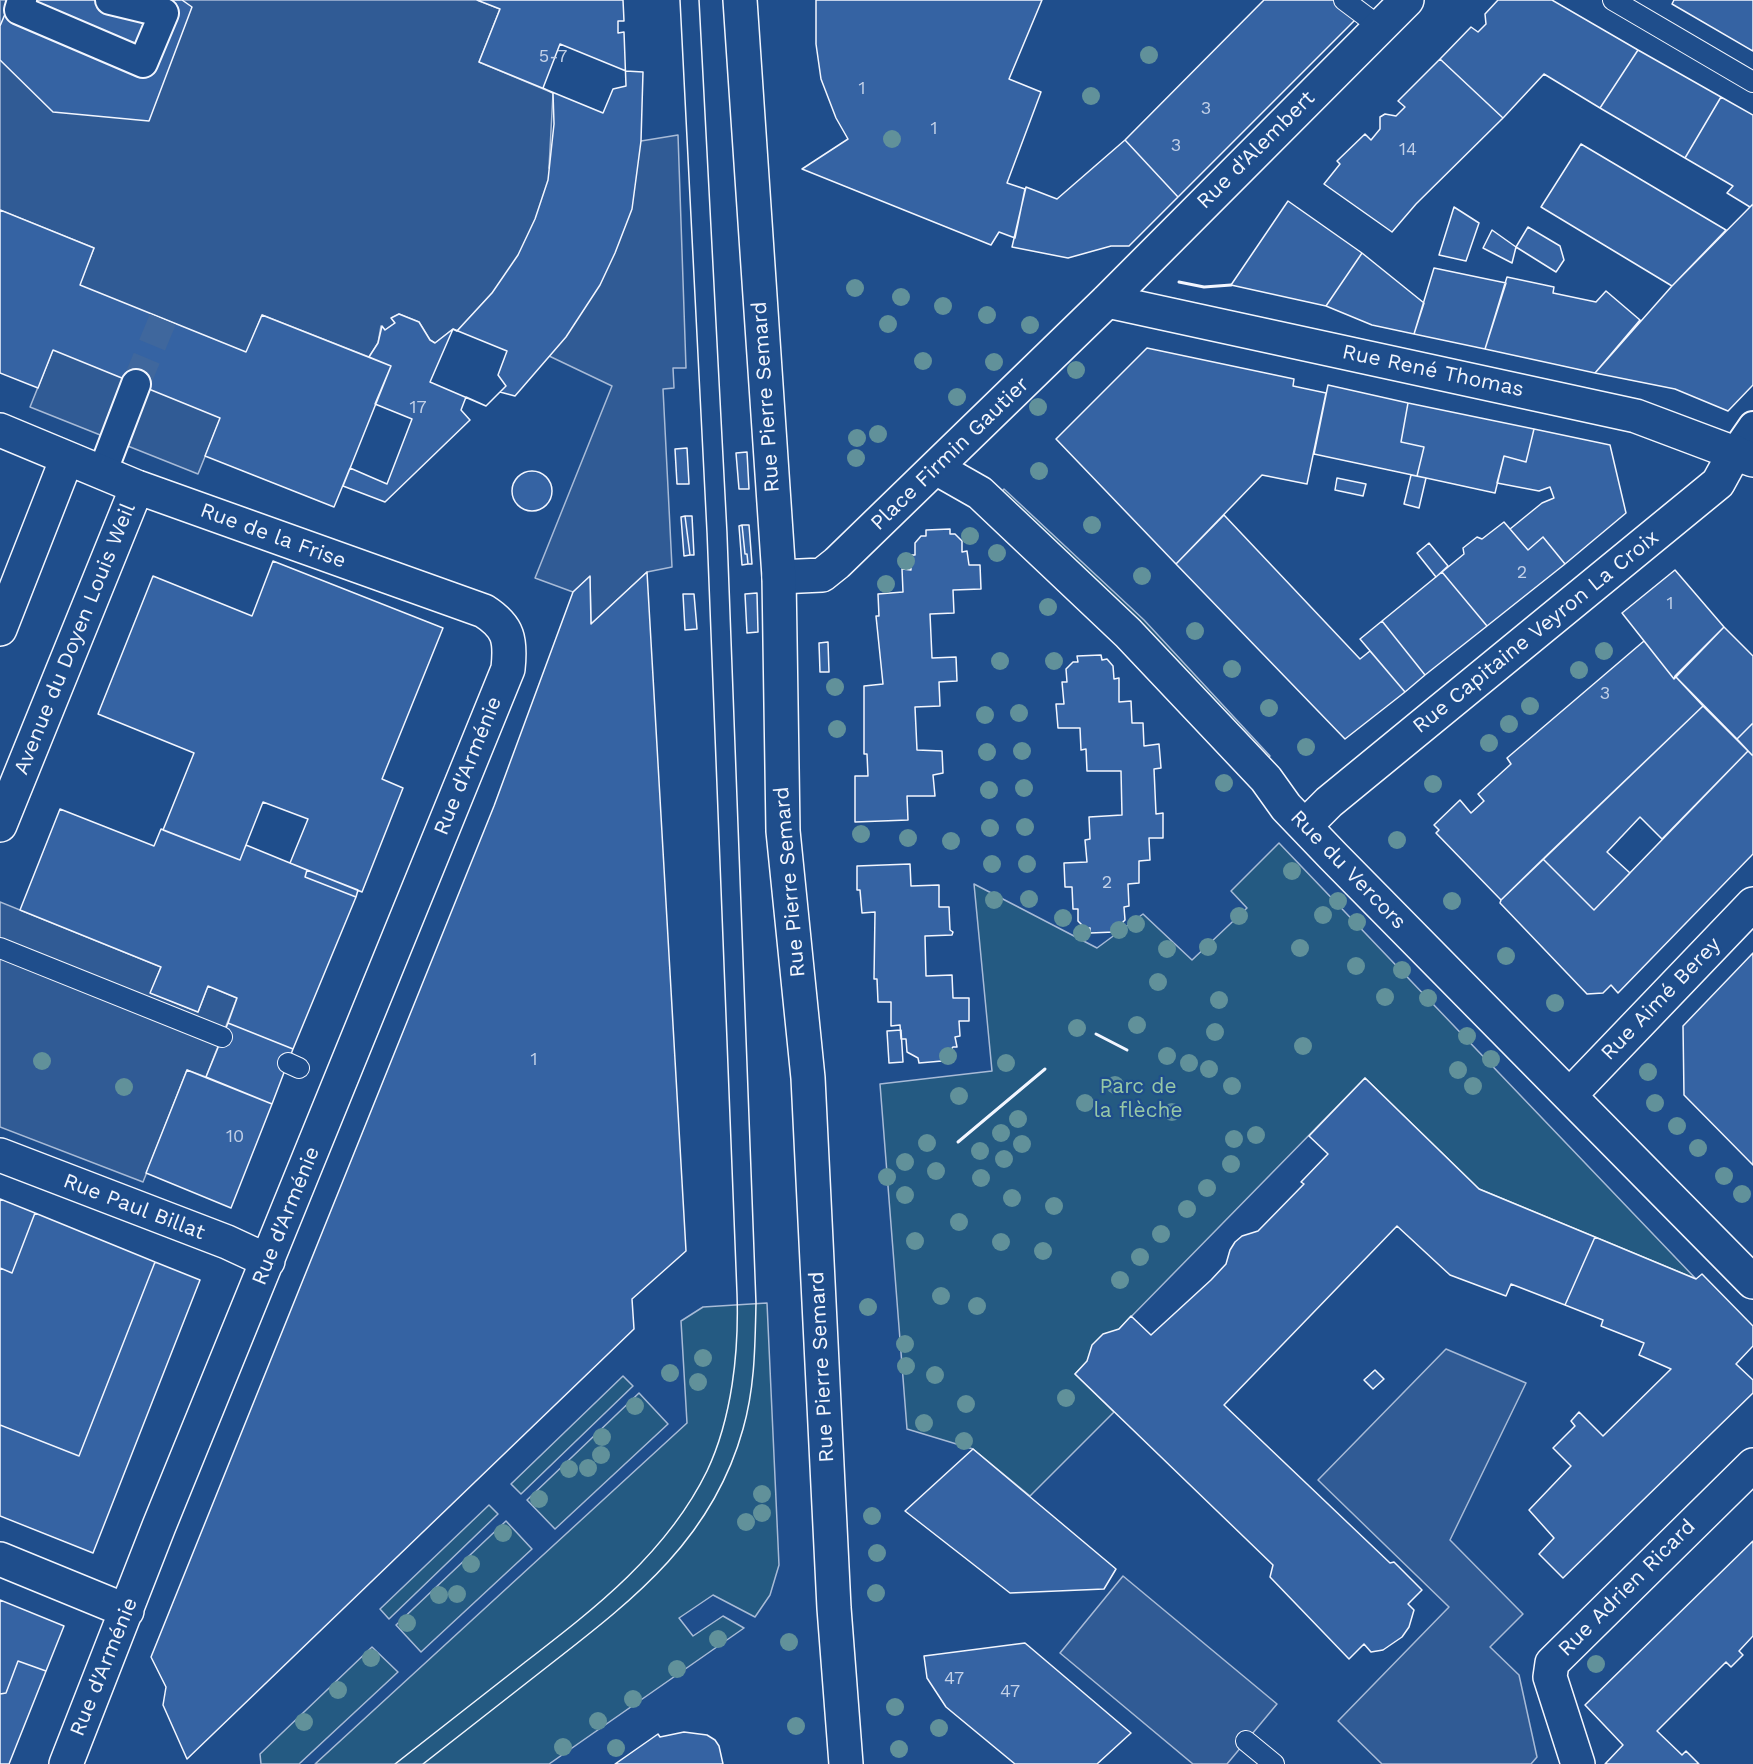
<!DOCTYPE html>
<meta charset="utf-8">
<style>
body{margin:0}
canvas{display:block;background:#1f4e8c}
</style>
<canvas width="1753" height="1764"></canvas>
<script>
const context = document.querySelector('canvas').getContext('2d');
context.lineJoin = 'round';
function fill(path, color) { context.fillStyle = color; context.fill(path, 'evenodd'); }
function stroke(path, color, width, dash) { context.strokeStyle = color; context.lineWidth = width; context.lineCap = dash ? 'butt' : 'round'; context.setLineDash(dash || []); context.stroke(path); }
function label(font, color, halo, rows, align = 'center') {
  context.font = font + ' "Work Sans",sans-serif'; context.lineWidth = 4.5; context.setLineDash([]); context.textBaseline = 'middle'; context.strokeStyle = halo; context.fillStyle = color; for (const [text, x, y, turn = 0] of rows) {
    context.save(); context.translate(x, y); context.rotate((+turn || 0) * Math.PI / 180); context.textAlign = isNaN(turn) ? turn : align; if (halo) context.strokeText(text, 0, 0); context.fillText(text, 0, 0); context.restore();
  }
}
const green = new Path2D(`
 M1004,489L1144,620L1270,756L1263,763L999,495Z
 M1279,843L1696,1279L1479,1189L1365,1078L1075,1374L1114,1412L1030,1496L973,1449L907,1429L880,1084L992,1071L974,884L1097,948L1143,914L1192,960L1247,908L1231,891Z
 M767,1303L779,1565L770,1595L755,1617L713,1595L679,1618L693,1636L723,1616L744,1628L549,1764H315L687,1423L681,1321L703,1307Z
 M623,1376L633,1386L521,1494L511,1484Z
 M639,1393L668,1424L555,1529L527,1500Z
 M489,1505L498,1514L389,1619L380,1609Z
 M506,1521L532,1549L421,1652L396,1625Z
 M372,1647L398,1672L299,1764H261L260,1754Z`);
fill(green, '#245a82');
stroke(green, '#a8bbd7', 1.5);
const parking = new Path2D(`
 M0,0H477L500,9L479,62L553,93L549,168L617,197L630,147L641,141L678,135L686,368H673L674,388L663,389L672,567L647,572L591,624L590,577L573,592L535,578L612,386L547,355L492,293L457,331L453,329L435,343L430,340L419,322L399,314L392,318L395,323L389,327L385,330L381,326L378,343L369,357L262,315L198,474L30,407L94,248L0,210Z
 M0,902L161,967L151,993L198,1012L208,986L237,998L206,1077L187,1070L143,1182L0,1127Z
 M1446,1349L1526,1383L1450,1540L1523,1614L1490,1647L1519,1675L1537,1757L1531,1764H1382L1338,1721L1449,1607L1318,1480Z
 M1123,1576L1277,1704L1227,1764H1193L1060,1653Z`);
fill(parking, '#305b95');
stroke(parking, '#a8bbd7', 1.5);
const building = new Path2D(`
 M11,0H182L192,7L149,121L53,112L0,60V26Z
 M477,0H623L624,21H618V33L624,32L626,86L613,89L603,113L479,62L500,9Z
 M816,0H1042L1009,79L1041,92L1007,183L1025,189L1015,238L999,232L991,245L802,169L848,139L836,118L821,79L816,44Z
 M1264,0H1335L1355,20L1178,197L1125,140Z
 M1498,0H1552L1638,50L1600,108L1544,74L1503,118L1440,59L1471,27L1478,32L1486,24L1485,14Z
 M1674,0H1753V51L1672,4Z
 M560,44L626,71L643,72L641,141L632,209L615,253L600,285L566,337L515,396L500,392L486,406L430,382L453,329L457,331L492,293L518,255L535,219L548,180L554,124L553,93L543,88Z
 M1638,50L1721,97L1685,158L1600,108Z
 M1440,59L1503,118L1416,204L1392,232L1324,184L1340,164L1337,161L1365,134L1371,140L1380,129V117L1385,114L1396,116L1405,107L1398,101Z
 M1721,97L1753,115V204L1750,207L1727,193L1733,186L1685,158Z
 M1125,140L1178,197L1129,246H1111L1068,258L1012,247L1026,187L1057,199Z
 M1581,144L1726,230L1672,286L1541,207Z
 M1288,201L1362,253L1326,306L1231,285Z
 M1753,204V385L1728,411L1675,389L1595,373L1672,286Z
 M1454,207L1479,223L1466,261L1439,255Z
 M0,210L94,248L80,285L246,352L262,315L391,366L375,404L412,419L387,484L350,468L334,507L205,456L220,418L53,350L38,388L0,373Z
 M1528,227L1560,246L1564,260L1556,272L1516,247Z
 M1492,230L1516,247L1512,263L1483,248Z
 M1362,253L1424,303L1414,334L1372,325L1326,306Z
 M1434,268L1506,283L1485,349L1414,334Z
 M1507,277L1554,287L1553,293L1596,302L1606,291L1640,320L1595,373L1485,349Z
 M399,314L419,322L430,340L435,343L453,329L507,351L498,375L506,386L486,406L466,397L461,410L470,420L385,502L343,486L391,366L369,357L378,343L382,326L385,330L395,323L391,318Z
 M1147,348L1294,379L1293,386L1326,393L1307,484L1262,475L1176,564L1056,439Z
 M1328,385L1408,403L1401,442L1424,447L1417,476L1314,454Z
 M1408,403L1534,429L1526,462L1504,456L1495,493L1417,476L1424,447L1401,442Z
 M1534,429L1610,445L1626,513L1565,564L1543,537L1528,550L1510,529L1542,503L1554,498L1550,487L1539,491L1497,483L1504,456L1526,462Z
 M687,448L689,484H677L675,449Z
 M747,452L749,489H739L736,453Z
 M512 491a20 20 0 1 1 40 0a20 20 0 1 1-40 0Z
 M1411,475L1426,478L1419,508L1404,504Z
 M1337,478L1366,484L1363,496L1335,490Z
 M1224,515L1360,659L1370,651L1405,692L1345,739L1176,564Z
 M685,516H692L694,555H690Z
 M685,516L690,555L684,556L681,517Z
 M1504,522L1528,550L1543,537L1565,564L1487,626L1442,572L1464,554L1463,548L1477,537L1482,539Z
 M742,525L745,554H747L748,564L742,565L739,526Z
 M742,525H749L752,564H748L747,554H745Z
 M950,529V534H955L962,541V552L967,551L969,565H980L981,589L953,590L954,613L930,614L932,658L956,657L957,681L939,682L940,706L915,707L917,750L942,751L943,773L933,775L935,796H907L908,820L855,822V776H868L867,754H864V686L883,684L876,616H879L878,594L903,592L902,569L911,570L910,555H915V543L921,536H926V530Z
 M1429,543L1448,566L1436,577L1417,553Z
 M273,561L443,628L382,779L403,788L362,892L290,863L308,819L263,802L240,860L163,830L194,753L98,714L153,576L252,616Z
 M1675,570L1724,627L1674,679L1622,613Z
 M647,572L686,1251L632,1299L634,1329L187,1759L163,1705L166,1687L151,1657L494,806L573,592L590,576L591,624Z
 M1442,572L1487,626L1425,675L1382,621Z
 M757,593L758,632L747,633L745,594Z
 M683,594H694L697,629L685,630Z
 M1382,621L1425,675L1405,692L1360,639Z
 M1724,627L1753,656V723L1737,739L1675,676Z
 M1644,641L1674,679L1675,676L1703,706L1501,900L1436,833L1439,830L1434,825L1460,800L1471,813L1484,801L1478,794L1511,764L1507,758Z
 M828,642L829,672H820L819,643Z
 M1101,655L1102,660L1107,659L1113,666L1114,679L1119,678V702L1131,701L1132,723H1143L1144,746L1159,744L1161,768L1154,769L1156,814L1163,813V838H1149L1150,860L1139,861V883L1128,884L1129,906L1124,907L1125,920L1118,927L1113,926L1114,932L1090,933V928H1085L1078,921V909H1073L1072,887H1065L1064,863L1087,862L1085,840L1090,839L1089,817L1122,815L1121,771H1087L1086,749L1081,750L1080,728H1058L1056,704H1064L1062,682H1067L1066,669L1073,662H1078L1077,656Z
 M1703,706L1748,751L1662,839L1640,817L1607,852L1630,873L1594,910L1543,859Z
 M1753,723V756L1737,739Z
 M1748,751L1753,756V854L1618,993L1611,985L1603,993L1587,994L1500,903L1501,900L1543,859L1594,910Z
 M60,809L154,846L161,829L240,860L246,845L307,870L305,877L356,897L293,1049L228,1023L237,998L208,986L198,1012L150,993L161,967L20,910Z
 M910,864L911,886L939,885V907H949L950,930L953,932L952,935L925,936L926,976L952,975L953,998H969V1021H959L960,1036L955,1037L957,1047H953L947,1055L942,1056V1061L919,1063L918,1058L907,1052L906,1039H901L900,1025L891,1026V1002H878L877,979H874L875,912L862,913L860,890H857V866Z
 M307,870L358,890L356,897L305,877Z
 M1753,953V1165L1684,1095L1683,1026Z
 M228,1023L293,1049L272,1104L206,1077Z
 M901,1030L903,1062L889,1063L887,1031Z
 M187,1070L272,1104L231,1208L146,1173Z
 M1365,1078L1479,1189L1595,1237L1565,1305L1511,1284L1506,1296L1450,1275L1397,1226L1224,1405L1390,1563L1394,1562L1422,1590L1408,1604L1414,1610L1409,1627L1402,1637L1383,1650L1371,1652L1364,1644L1349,1659L1270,1577L1273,1565L1075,1374L1087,1361L1092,1345L1103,1334L1119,1329L1131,1316L1151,1335L1211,1280L1226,1264L1230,1250L1235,1242L1242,1236L1258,1231L1304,1184L1301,1182L1328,1154L1309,1136Z
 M0,1199L35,1213L12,1273L0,1268Z
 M35,1213L155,1262L79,1456L0,1425V1268L12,1273Z
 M1595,1237L1696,1279L1702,1274L1753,1326V1346L1736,1364L1753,1380V1393L1563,1578L1539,1554L1554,1538L1529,1510L1571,1466L1553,1448L1575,1426L1571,1421L1579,1412L1603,1436L1671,1369L1639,1355L1644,1343L1601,1326L1603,1320L1565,1305Z
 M155,1262L200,1280L93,1553L0,1516V1425L79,1456Z
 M1375,1370L1384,1379L1373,1389L1364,1380Z
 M973,1449L1116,1569L1104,1589L1010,1593L905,1511Z
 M1753,1541V1636L1739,1651L1743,1655L1731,1667L1726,1662L1657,1731L1682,1755L1686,1751L1699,1764H1605L1623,1745L1585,1705Z
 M0,1600L64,1626L46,1671L18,1661L6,1693L0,1694Z
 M1025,1643L1131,1733L1097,1764H1015L946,1707L927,1678L924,1656Z
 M18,1661L46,1671L9,1764H0V1694L6,1693Z
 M684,1732L707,1735L715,1740L719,1746L723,1764H615L658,1734L660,1737Z`);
fill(building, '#3563a3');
stroke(building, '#f2f6ff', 1.5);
stroke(new Path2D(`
 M136,384L163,319`), '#3f679d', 28, [28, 14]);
const service = new Path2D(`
 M1344,0L1380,27
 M1613,0L1753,82
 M0,948L222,1037
 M288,1063L299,1068
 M1246,1741L1274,1764`);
const pedestrian = new Path2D(`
 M22,0L19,10L143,63L164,13L110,0
 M1735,452L1753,426
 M102,473L136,384`);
const minor = new Path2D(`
 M1107,301L1636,416L1753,460
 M0,430L137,487L484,611C509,627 511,640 508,669L159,1526L66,1764
 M936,468L980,493L1128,633L1266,779L1286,807L1333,856L1753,1282
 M779,577L822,575L837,563L1107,301L1407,0
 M0,629L67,458
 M0,825L137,487
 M1305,826L1329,802L1718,483L1735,452
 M1570,1095L1753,904
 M0,1155L227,1242L268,1261
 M0,1559L127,1611
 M1578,1764L1550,1677L1552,1663L1753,1465`);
const tertiary = new Path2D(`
 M740,0L779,577L783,831L808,1078L834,1608L846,1764`);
stroke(service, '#f2f6ff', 22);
stroke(pedestrian, '#f2f6ff', 32);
stroke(minor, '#f2f6ff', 36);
stroke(tertiary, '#f2f6ff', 36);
stroke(service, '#1f4e8c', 20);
stroke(pedestrian, '#1f4e8c', 28);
stroke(minor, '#1f4e8c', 33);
stroke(tertiary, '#1f4e8c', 33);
stroke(new Path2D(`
 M395,1764C438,1730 481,1697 524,1663C594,1609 667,1553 707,1471C732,1418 739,1352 737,1294L707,533L680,0
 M423,1764C466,1730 509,1697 552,1663C637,1597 713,1537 743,1429C755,1387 755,1346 756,1303L727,532L699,0`), '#f2f6ff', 1.5);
stroke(new Path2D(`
 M1179,282L1204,287L1231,285
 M1096,1034L1127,1050
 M958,1142L1045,1069`), '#f2f6ff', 3);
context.fillStyle = '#61919a';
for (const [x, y] of [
 [1149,55],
 [1091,96],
 [892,139],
 [855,288],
 [901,297],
 [943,306],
 [987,315],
 [888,324],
 [1030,325],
 [923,361],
 [994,362],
 [1076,370],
 [957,397],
 [1038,407],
 [878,434],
 [857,438],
 [856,458],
 [1039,471],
 [1092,525],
 [970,536],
 [997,553],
 [906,561],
 [1142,576],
 [886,584],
 [1048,607],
 [1195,631],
 [1604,651],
 [1000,661],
 [1054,661],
 [1232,669],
 [1579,670],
 [835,687],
 [1530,706],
 [1269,708],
 [1019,713],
 [985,715],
 [1509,724],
 [837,729],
 [1489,743],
 [1306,747],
 [1022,751],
 [987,752],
 [1224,783],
 [1433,784],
 [1024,788],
 [989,790],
 [1025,827],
 [990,828],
 [861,834],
 [908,838],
 [1397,840],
 [951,841],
 [992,864],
 [1027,864],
 [1292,871],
 [1029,899],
 [994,900],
 [1338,901],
 [1452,901],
 [1323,915],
 [1239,916],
 [1063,918],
 [1357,922],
 [1136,924],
 [1119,930],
 [1082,933],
 [1208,947],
 [1300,948],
 [1167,949],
 [1506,956],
 [1356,966],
 [1402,970],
 [1158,982],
 [1385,997],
 [1428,998],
 [1219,1000],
 [1555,1003],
 [1137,1025],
 [1077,1028],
 [1215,1032],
 [1467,1036],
 [1303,1046],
 [948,1056],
 [1167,1056],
 [1491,1059],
 [42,1061],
 [1006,1063],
 [1189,1063],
 [1209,1069],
 [1458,1070],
 [1648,1072],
 [1115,1085],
 [1232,1086],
 [1473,1086],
 [124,1087],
 [959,1096],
 [1085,1103],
 [1655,1103],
 [1172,1112],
 [1018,1119],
 [1677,1126],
 [1001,1133],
 [1256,1135],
 [1234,1139],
 [927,1143],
 [1022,1144],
 [1698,1148],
 [980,1151],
 [1004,1159],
 [905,1162],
 [1231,1164],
 [936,1171],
 [1724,1176],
 [887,1177],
 [981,1178],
 [1207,1188],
 [1742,1194],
 [905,1195],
 [1012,1198],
 [1054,1206],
 [1187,1209],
 [959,1222],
 [1161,1234],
 [915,1241],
 [1001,1242],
 [1043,1251],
 [1140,1257],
 [1120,1280],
 [941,1296],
 [977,1306],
 [868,1307],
 [905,1344],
 [703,1358],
 [906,1366],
 [670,1373],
 [935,1375],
 [698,1382],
 [1066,1398],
 [966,1404],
 [635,1406],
 [924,1423],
 [602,1437],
 [964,1441],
 [601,1455],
 [588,1468],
 [569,1469],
 [762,1494],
 [539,1499],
 [762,1513],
 [872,1516],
 [746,1522],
 [503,1533],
 [877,1553],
 [471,1564],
 [876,1593],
 [457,1594],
 [439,1595],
 [407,1623],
 [718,1639],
 [789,1642],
 [371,1658],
 [1596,1664],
 [677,1669],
 [338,1690],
 [633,1699],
 [895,1707],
 [598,1721],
 [304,1722],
 [796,1726],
 [939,1728],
 [563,1747],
 [616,1748],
 [899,1749]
]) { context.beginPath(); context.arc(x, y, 9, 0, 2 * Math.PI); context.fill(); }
label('18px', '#c3d1e8', null, [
 ["5-7",553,57],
 ["1",862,89],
 ["3",1206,109],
 ["1",934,129],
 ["3",1176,146],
 ["14",1408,150],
 ["17",418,408],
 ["2",1522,573],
 ["1",1670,604],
 ["3",1605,694],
 ["2",1107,883],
 ["1",534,1060],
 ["10",235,1137],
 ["47",954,1679],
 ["47",1010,1692]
]);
label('21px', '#f2f6ff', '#1f4e8c', [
 ["Rue d'Alembert",1256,150,-45],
 ["Rue René Thomas",1433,371,12],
 ["Rue Pierre Semard",766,397,-94],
 ["Place Firmin Gautier",950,454,-44],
 ["Rue de la Frise",273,536,20],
 ["Rue Capitaine Veyron La Croix",1536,632,-39],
 ["Avenue du Doyen Louis Weil",75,639,-68],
 ["Rue d'Arménie",468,766,-68],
 ["Rue du Vercors",1348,870,46],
 ["Rue Pierre Semard",790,882,-95],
 ["Rue Aimé Berey",1661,999,-46],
 ["Rue Paul Billat",134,1207,21],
 ["Rue d'Arménie",286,1216,-68],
 ["Rue Pierre Semard",822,1367,-93],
 ["Rue Adrien Ricard",1627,1588,-45],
 ["Rue d'Arménie",104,1667,-68]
]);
label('21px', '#97c8a6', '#1f4e8c', [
 ["Parc de",1138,1087],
 ["la flèche",1138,1111]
]);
</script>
